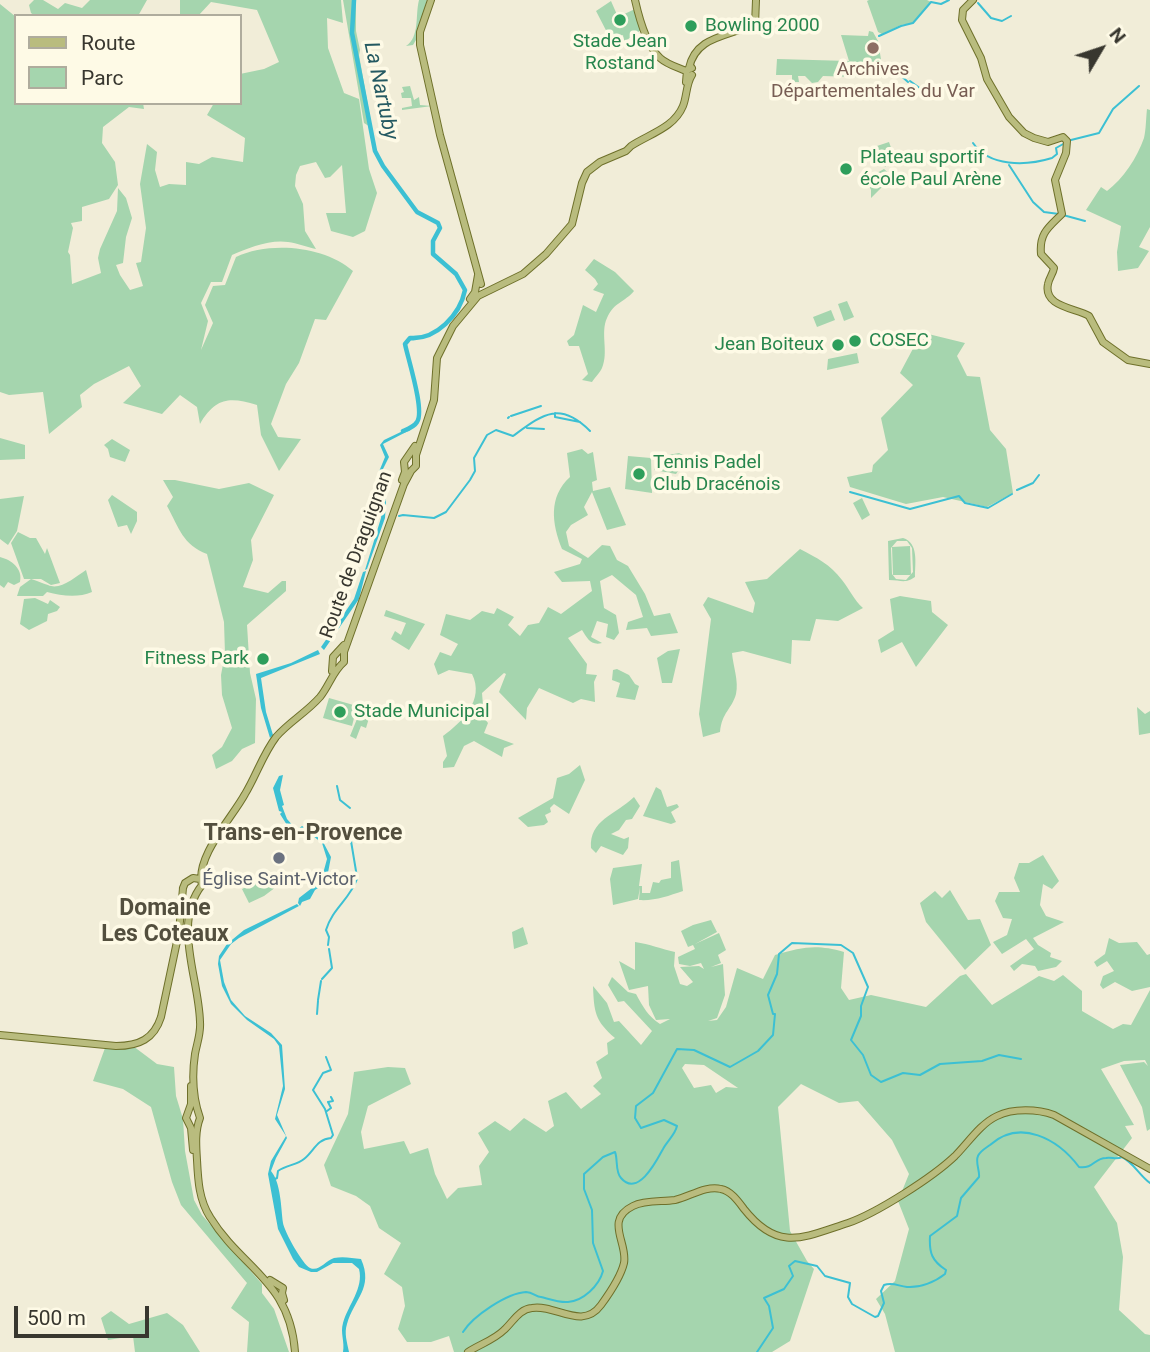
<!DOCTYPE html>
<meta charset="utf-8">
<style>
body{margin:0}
#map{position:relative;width:1150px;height:1352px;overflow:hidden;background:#f1edd8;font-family:Roboto,sans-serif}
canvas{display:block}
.legend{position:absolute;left:14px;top:14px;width:228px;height:91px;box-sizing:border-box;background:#fefae6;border:2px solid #afac9d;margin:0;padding:9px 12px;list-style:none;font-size:21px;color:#38372f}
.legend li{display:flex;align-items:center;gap:14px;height:35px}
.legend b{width:35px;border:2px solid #afac9d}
.north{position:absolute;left:1066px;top:14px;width:70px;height:70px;-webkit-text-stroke:5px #fefae6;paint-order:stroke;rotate:51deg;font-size:19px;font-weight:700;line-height:28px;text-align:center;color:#38372f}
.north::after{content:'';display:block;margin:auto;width:24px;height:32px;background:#38372f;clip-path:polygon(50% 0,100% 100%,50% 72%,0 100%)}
.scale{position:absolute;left:14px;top:1306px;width:135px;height:32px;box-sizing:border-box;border:4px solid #38372f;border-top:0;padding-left:9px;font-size:21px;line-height:24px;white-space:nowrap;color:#38372f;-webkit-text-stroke:5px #fefae6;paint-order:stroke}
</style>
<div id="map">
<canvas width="1150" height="1352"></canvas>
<ul class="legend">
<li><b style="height:9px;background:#b9bc7e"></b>Route</li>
<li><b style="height:19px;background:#a5d5ae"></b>Parc</li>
</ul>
<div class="north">N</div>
<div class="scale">500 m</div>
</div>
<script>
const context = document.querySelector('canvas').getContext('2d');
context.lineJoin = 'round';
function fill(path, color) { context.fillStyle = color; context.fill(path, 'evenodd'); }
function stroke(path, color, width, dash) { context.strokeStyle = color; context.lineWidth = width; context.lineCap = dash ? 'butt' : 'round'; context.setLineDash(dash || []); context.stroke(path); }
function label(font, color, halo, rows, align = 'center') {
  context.font = font + ' Roboto,sans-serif'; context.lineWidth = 7; context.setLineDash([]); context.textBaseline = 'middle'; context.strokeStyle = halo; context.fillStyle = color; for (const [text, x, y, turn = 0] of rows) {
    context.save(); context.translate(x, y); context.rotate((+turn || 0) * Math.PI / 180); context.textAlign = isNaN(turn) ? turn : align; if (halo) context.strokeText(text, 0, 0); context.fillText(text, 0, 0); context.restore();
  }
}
fill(new Path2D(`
 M34,0H43L58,9L65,3L82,8L90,0H147L138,16H35L31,13L29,5Z
 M180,0H341L343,23L327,18L328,48L344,93L359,99L369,169L377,193L365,231L353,237L331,231L326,213H346L342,165L330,177L325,178L316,162L300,166L296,175L295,186L303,204L305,231L316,249C307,247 297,243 288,242C271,239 247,248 232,255L222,282H211L201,303L208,321L201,350L213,323L205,305L213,286L225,285L236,257C270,241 324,246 353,271L326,320L315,319L299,363L286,384L271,424L278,437L301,439L279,471L261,435L257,405C230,397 216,397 200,424L197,407L180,395L162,414L123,403L141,386L129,366L94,384L80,395L82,407L49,434L43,392L9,395L0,392V4L16,17V103H143L144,109L129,107L103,127L102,143L115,162L118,185L109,199L82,207V221L71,223L73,228L68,252L70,255L72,284L101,273L98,258L100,249L117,211L118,188L126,198L132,218L126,237L123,263L116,265L120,275L130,290L143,286L136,263L141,262L146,228L140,184L147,144L157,152L155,170L160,187L169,184L186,185V162L199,164L212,157L243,162L245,138L207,115L214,103H240V74L264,69L279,62L257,10L211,2L198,16H180Z
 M343,0H356V31L360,50L359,55L372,128L364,123Z
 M419,0H427L416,40L413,45L406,46C420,37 415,15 419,0Z
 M869,0H927L931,2L913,23L901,25L882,34L878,32L867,1Z
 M611,1L618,17L635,9L641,30L624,42L623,35L611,40L596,11Z
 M869,31L873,32L878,41L884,78L823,76L818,82L812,83L805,76H798L799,82H792V75H776L777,59L849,61L841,35L868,36Z
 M410,86L414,100L419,97L420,105L432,106L402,110V108L412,106L411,98H402L401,93L404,92L402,87Z
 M1147,109L1150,110V227L1139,247L1149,251L1138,268L1118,271L1117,252L1121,226L1086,210L1101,187L1107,191C1123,179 1137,158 1144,138C1146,130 1146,118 1147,109Z
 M889,142L895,159L885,167L877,146Z
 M884,169L894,178L883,183L884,185L871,198V190L866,179Z
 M594,259L615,272L634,291C625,302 614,302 607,318C600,333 609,352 602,368C600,373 595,377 592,382L582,380L588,374L579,346H569L567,341L574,335L583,305L596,312L604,294L593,290L598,284L595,279L585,270Z
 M847,301L854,317L844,321L838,304Z
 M831,310L835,320L817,327L813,317Z
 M916,331L965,343L957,356L967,376L980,377L990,430L1006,449L1013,493L987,507L943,497L906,504L850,487L847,477L872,472L873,465L888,450L881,418L913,385L900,373L916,343Z
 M857,353L859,363L827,370L828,359Z
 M0,438L25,445V459L0,460Z
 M112,439L130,450L125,462L110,457L108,449L104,445Z
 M582,449L588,454L593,452L597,480L592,482L593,491L610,487L626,525L607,530L592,492L584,507L588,515L571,525L566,532L569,546L588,558L602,545L610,546L617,560L628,566L645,594L654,616L670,613L678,633L651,636L647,628L626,630L628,622L643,617L636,595L612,575L600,581L604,608L616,615L619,633L614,640L606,637L608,624L597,621L591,637L602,643C591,646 587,638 582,630L568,638L587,664L586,674L597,675L594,682L595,702L581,699L573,703L539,688L527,708L526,720L499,692L506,674L504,673L482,693L484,718L488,723L484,733L514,744L504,748L502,757L474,741L464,746L454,767L443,768V762L447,756L443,736C462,722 485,700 472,674L449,670L438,675L434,664L440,652L451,656L458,644L440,635L446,614L470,620L482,611L494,614L497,608L514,617L508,625L520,636L528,625L539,623L548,607L561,614L592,591L590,581L562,582L554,572L580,564L582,559L562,549C552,524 548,497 570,477L567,453Z
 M679,453L685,456L686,460L676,474L654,470L657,457Z
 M628,456L651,458L652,493L625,489Z
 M163,480H175L219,489L249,483L274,495L251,540L253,560L243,587L268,593L282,581H286V591L247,625L250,673L256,699L255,743L242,749L232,761L216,769L212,755L222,747L232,728L222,695L221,675L225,654L224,622L207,554C183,545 179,528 167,506L173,497Z
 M112,495L137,512V521L131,534L127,525L118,527L108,500Z
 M24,496L17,531L8,545L0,539V499Z
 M862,498L870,515L862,520L853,503Z
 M18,532L30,538H36L45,554L47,548L60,583L51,585L41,579H24L11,543Z
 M903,538C919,543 915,563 915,577C905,584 901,580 889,580L888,541ZM897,541H907L912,548L913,572L906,580L896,579L892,574L891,548Z
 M910,546L911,575H893L892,547Z
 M800,549C817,558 830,564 842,580C850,590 854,600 863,608L838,621L816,619L810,641L792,640L791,664L743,651L732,653C733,666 739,681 736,694C732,709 722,712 720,732L703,737L699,714L711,619L703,605L708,597L753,613L755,603L745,582L767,579Z
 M0,557C12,560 23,569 20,582L14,585L8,582L4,588L0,585Z
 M86,570L92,592C78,598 62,596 47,592L43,596H17L20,587L31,579C38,581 41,583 48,585C60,591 75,577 86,570Z
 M900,596L931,601L932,612L948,625L916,667L902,642L881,653L878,640L894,630L890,599Z
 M35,598L48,604L50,600L60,607L57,611L48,614L47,621L29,630L20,624L24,599Z
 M386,610L425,624L409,650L391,639L395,631L401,635L406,623L384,616Z
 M680,649L672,683H662L657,658L668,651Z
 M617,669L629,675L635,684L639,686L635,700L616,697L620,683L612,680L613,670Z
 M329,698L357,706L352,726L323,718Z
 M1137,707L1145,714L1150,711V733L1139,735Z
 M359,714L369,718L366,728L361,726L356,739L350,736Z
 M580,765L585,780L569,814L554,804L550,808L551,812L545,815L548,822L544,825L528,827L518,818L553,798L557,778L569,774Z
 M656,787L661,790L667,807L677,804L679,807L671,812L676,822L671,824L643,816Z
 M634,797L640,806L632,819L626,820L619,830L611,834L624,839L629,837L628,848L623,855L601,846L596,853L591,848C589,820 615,815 634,797Z
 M1043,855L1059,881L1052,889L1043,884L1040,905L1046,916L1064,922L1033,938L1038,945L1051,953L1050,957L1062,961L1056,967L1038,971L1035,966L1022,964L1014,971L1010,966L1034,949L1026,939L1002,954L993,942L1007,935L1012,919L1003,918L995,901L999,892H1020L1014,878L1019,863H1029Z
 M679,860L683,891C668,896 655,901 639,900L640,887L638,899L613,905L610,879L613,868L642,864L639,886H642V893H650L653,882L659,883L661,880L671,878V862Z
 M271,875L276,887L264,896L249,903L242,889Z
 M950,890L968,920L980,919L991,945L965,970L926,922L920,903L935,891L942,898Z
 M711,920L717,932L695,944L719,933L726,950L718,955L721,963L711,967L723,964L725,995L717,1018L708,1021L717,1020L726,1007L737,968L763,979L775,955C803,947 816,944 844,952L841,988L849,1000L871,995L926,1007L960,976L966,974L992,1005L1039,976L1054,981L1063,975L1082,991V1011L1113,1029L1123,1024L1131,1025L1150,990V1129L1147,1131L1142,1107L1120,1065L1144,1062L1148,1066L1145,1060L1124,1061L1101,1069L1134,1125L1125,1126L1132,1138L1094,1187L1117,1223L1123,1257L1119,1310L1145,1334L1150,1335V1352H895L885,1314L876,1299L895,1281L909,1229L898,1201L909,1174L892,1140L858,1101L839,1103L801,1084L778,1107L790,1231L807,1261L814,1269L790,1341L772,1352H454L449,1336L431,1342H407L398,1329L405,1306L402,1287L384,1274L401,1243L379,1228L370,1206L356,1196L331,1186L324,1165L348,1114L354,1072L388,1067L405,1068L411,1084L368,1106L361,1132L364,1149L404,1141L410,1154L428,1148L435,1174L447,1199L458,1188L482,1185L479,1166L489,1152L478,1133L495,1121L510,1131L524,1118L546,1132L554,1126L548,1101L566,1092L581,1109L601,1094L593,1086L602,1078L596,1062L608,1054L607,1043L615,1038C595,1021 594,1012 593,986L607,1003L614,1022L619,1021L641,1045L652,1031L624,1001L618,1002L608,985L612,977L628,992L636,994C643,1007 648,1016 660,1024L670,1019L656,1020L649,1005L648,986L629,990L619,961L635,970V942C650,944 661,949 675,952L674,966L680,984L687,986L693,982L680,967L699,966L704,969L701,963L690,966L679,964L678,957L695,949L693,945L688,947L681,931L693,925ZM685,1064L704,1065L738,1088L726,1087L716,1093L711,1085L694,1088L682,1068Z
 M523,927L528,944L514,949L512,932Z
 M1109,938L1119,943L1137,942L1147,955L1150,954V987L1132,991L1115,982L1103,989L1100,985L1103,976L1114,971L1107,961L1097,967L1094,962L1105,954Z
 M133,1046L157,1064L174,1067L176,1096L183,1119L185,1151L194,1200L202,1215L262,1284V1293L274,1309L289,1352H247L249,1322L231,1308L247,1283L181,1205L172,1182L151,1107L123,1089L93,1081L105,1048Z
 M111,1311L129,1324L167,1313L183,1325L200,1352H135L133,1336L108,1340L101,1318Z`), '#a5d5ae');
fill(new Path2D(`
 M407,429L410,430L383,444L389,457L379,477L386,502L385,518L367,569L365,570L381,518L383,503L376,479L385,457L380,445L384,440Z
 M366,571L359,599L324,650L321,647L354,599L363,572Z
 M318,650L320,654L261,678L266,712L273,735L270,738L261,708L256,674L291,663Z
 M283,775L280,790L284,805L282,806L287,819L295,828L292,833L280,814L282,812L279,811L273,788L279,776Z
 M302,826L316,834L317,837L321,838L331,857L326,883L315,890L310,899L302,902L300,906L298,903L299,898L321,881L327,859L322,843L313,836L305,835L303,829L295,835L293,833Z
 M297,904L299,906L239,938L231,944L220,960L224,982L231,1000L245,1016L271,1033L282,1045L285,1089L277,1115L287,1138L276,1158L271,1171C281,1183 281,1208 283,1223C284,1231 303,1265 310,1268C319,1272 325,1261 334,1258C343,1256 352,1258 361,1259C374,1288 354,1299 347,1324C344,1333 347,1342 349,1352H343C345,1342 340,1333 343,1323C348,1305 364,1288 359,1269L352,1263H333L317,1272H311L299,1267L293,1259L278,1229L268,1174L271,1161L286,1136L275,1119L283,1086L279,1046L274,1039L247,1020L231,1004L222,986L218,964L219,956L227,944L244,930Z`), '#3cc0d3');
stroke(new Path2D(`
 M978,3L991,18L1002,21L1011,16
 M879,36L901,26L913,23L931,2L941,4L949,0
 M890,66L908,82
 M910,81L932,97H938
 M1071,140L1099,133L1113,109L1139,86
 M973,143C989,167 1026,166 1052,158L1057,154L1056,148L1065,143
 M1009,165L1033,202L1044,212L1059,214
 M1063,215L1085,221
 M555,413V417L580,422
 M511,416L541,406
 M508,418L509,417
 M527,428L544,429
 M1017,490L1033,483L1039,475
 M850,492L910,509L959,496
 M959,496L965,503L988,508L1012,494
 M399,516L403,515L434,518L446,512L470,480L475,471L474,458L487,435L496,430L513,436C542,415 559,400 590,431
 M337,786L340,800L350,808
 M350,834L359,832
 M350,835L357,877
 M328,945L329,937L326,930C332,909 350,899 357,879
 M322,979L332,968L329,949
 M318,1000L321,981
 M317,1014L318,1001
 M327,1111L331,1108L328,1102L333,1101L331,1097
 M273,1180L277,1178L278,1171C286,1165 297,1165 304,1159C314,1151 317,1139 331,1138L333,1135L325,1109L313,1090L323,1073L331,1070L326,1057
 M463,1332C473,1316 507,1293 526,1292C533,1292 536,1297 541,1297C549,1299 560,1303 568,1302C583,1301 599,1286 603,1271L593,1243L592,1210L584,1189V1174L603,1157L615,1152C618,1159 615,1172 621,1178C638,1198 657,1160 663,1149C667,1141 675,1135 677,1126L664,1120L641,1128L635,1118L636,1106L653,1093L677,1049L694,1050L730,1067L758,1051L773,1035L775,1014H773L768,995L777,974L779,954L792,943L841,945L853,953L868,987L861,1006V1016L851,1040L863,1055L871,1075L881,1082L903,1073L920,1075L940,1064L982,1061L999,1055L1021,1059
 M757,1352L773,1328L769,1306L764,1298L784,1289L793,1276L789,1266L795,1261L817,1266L825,1276L850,1283L848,1297L852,1304L875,1317L878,1316L884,1303L881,1291L884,1285C893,1282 898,1286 907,1287C920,1288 935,1282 945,1274L946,1270C932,1261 929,1253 930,1236L957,1216L961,1198L979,1177C980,1171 975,1162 978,1156C980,1151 986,1148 990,1145C1020,1118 1058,1139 1079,1167C1094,1169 1094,1158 1106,1158C1113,1157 1116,1160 1122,1157C1134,1163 1139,1175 1150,1183`), '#3cc0d3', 2);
stroke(new Path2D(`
 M354,0L352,33L375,151L383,166L417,212L438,223L440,228L433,241V254L456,274L465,290C460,315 436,340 410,338L405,344C408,359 425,411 417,422C414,427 408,429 403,431`), '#3cc0d3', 4.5);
const major = new Path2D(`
 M431,0L420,32V45L440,135L481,284
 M635,0C639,18 646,45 660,58C668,65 677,67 686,71
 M973,0L963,10L962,20L981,58L987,79L1009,117L1024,133L1034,138L1048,142L1063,137L1067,141L1066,153L1055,180L1062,214C1049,227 1039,233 1041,254L1054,268C1053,274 1049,278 1048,284C1043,307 1076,308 1089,316L1103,342L1128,360L1150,364
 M751,24L755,25L756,0
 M689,68C696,36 727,37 752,25
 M686,82L687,70L692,68
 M470,299L475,292L478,275
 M402,480L405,472L404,462L415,446
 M332,671L333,657L344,645
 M183,888L185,883L193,878L200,879
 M0,1035L116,1046C139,1046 154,1039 161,1017L179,932L183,888
 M191,1086V1104L186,1118L191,1128L193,1150
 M270,1280L283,1288L282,1293L284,1300
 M295,1352C290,1281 242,1269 210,1217C199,1200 198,1180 197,1160C196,1145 195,1131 200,1118C193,1098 192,1074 195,1054C197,1043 201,1033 200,1022C199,978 172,923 202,885C195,857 232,818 245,794C256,776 263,754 276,737C289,722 307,712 320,697C329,686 333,671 344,662V652L404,484L411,471L416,466V455L434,400L437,358L453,326L478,296L523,274L546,254L572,224L582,183L587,172L600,162L626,151L631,146C649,134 674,128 683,106C687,96 686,84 692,75
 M468,1352C480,1344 494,1340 504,1330C513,1322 519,1309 532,1308C556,1304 582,1331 601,1305C609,1294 621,1276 624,1263C628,1243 604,1220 633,1206C645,1200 662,1202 675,1200C689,1197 706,1185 721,1189C731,1191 738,1201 744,1209C778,1252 802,1238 848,1223C877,1213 933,1177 955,1156C968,1143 980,1124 997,1116C1013,1108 1038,1109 1054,1115L1150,1169`);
stroke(major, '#6e702a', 8);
stroke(major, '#b9bc7e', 6);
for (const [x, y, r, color] of [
 [620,20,7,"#2e9e5b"],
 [691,26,7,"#2e9e5b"],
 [873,48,7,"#8d6e63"],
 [846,169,7,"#2e9e5b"],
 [855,341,7,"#2e9e5b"],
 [838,345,7,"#2e9e5b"],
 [639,474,7,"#2e9e5b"],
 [263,659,7,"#2e9e5b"],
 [340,712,7,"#2e9e5b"],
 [279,858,7,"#6b7280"]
]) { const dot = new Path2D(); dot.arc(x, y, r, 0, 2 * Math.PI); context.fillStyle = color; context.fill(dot); stroke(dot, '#fefae6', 2.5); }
label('19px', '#27864d', '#fefae6', [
 ["Bowling 2000",705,26],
 ["Stade Jean",620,42,"center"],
 ["Rostand",620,64,"center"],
 ["Plateau sportif",860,158],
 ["école Paul Arène",860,180],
 ["COSEC",869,341],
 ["Jean Boiteux",824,345,"right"],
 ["Tennis Padel",653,463],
 ["Club Dracénois",653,485],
 ["Fitness Park",249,659,"right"],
 ["Stade Municipal",354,712]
], 'left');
label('19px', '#785e54', '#fefae6', [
 ["Archives",873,70],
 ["Départementales du Var",873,92]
]);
label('19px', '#38372f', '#fefae6', [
 ["Route de Draguignan",357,555,-70]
]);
label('19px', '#5b616d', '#fefae6', [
 ["Église Saint-Victor",279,880]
]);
label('italic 21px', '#255a62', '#fefae6', [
 ["La Nartuby",380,91,78]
]);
label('bold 23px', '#534f3e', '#fefae6', [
 ["Trans-en-Provence",303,834],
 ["Domaine",165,909],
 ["Les Coteaux",165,935]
]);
</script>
